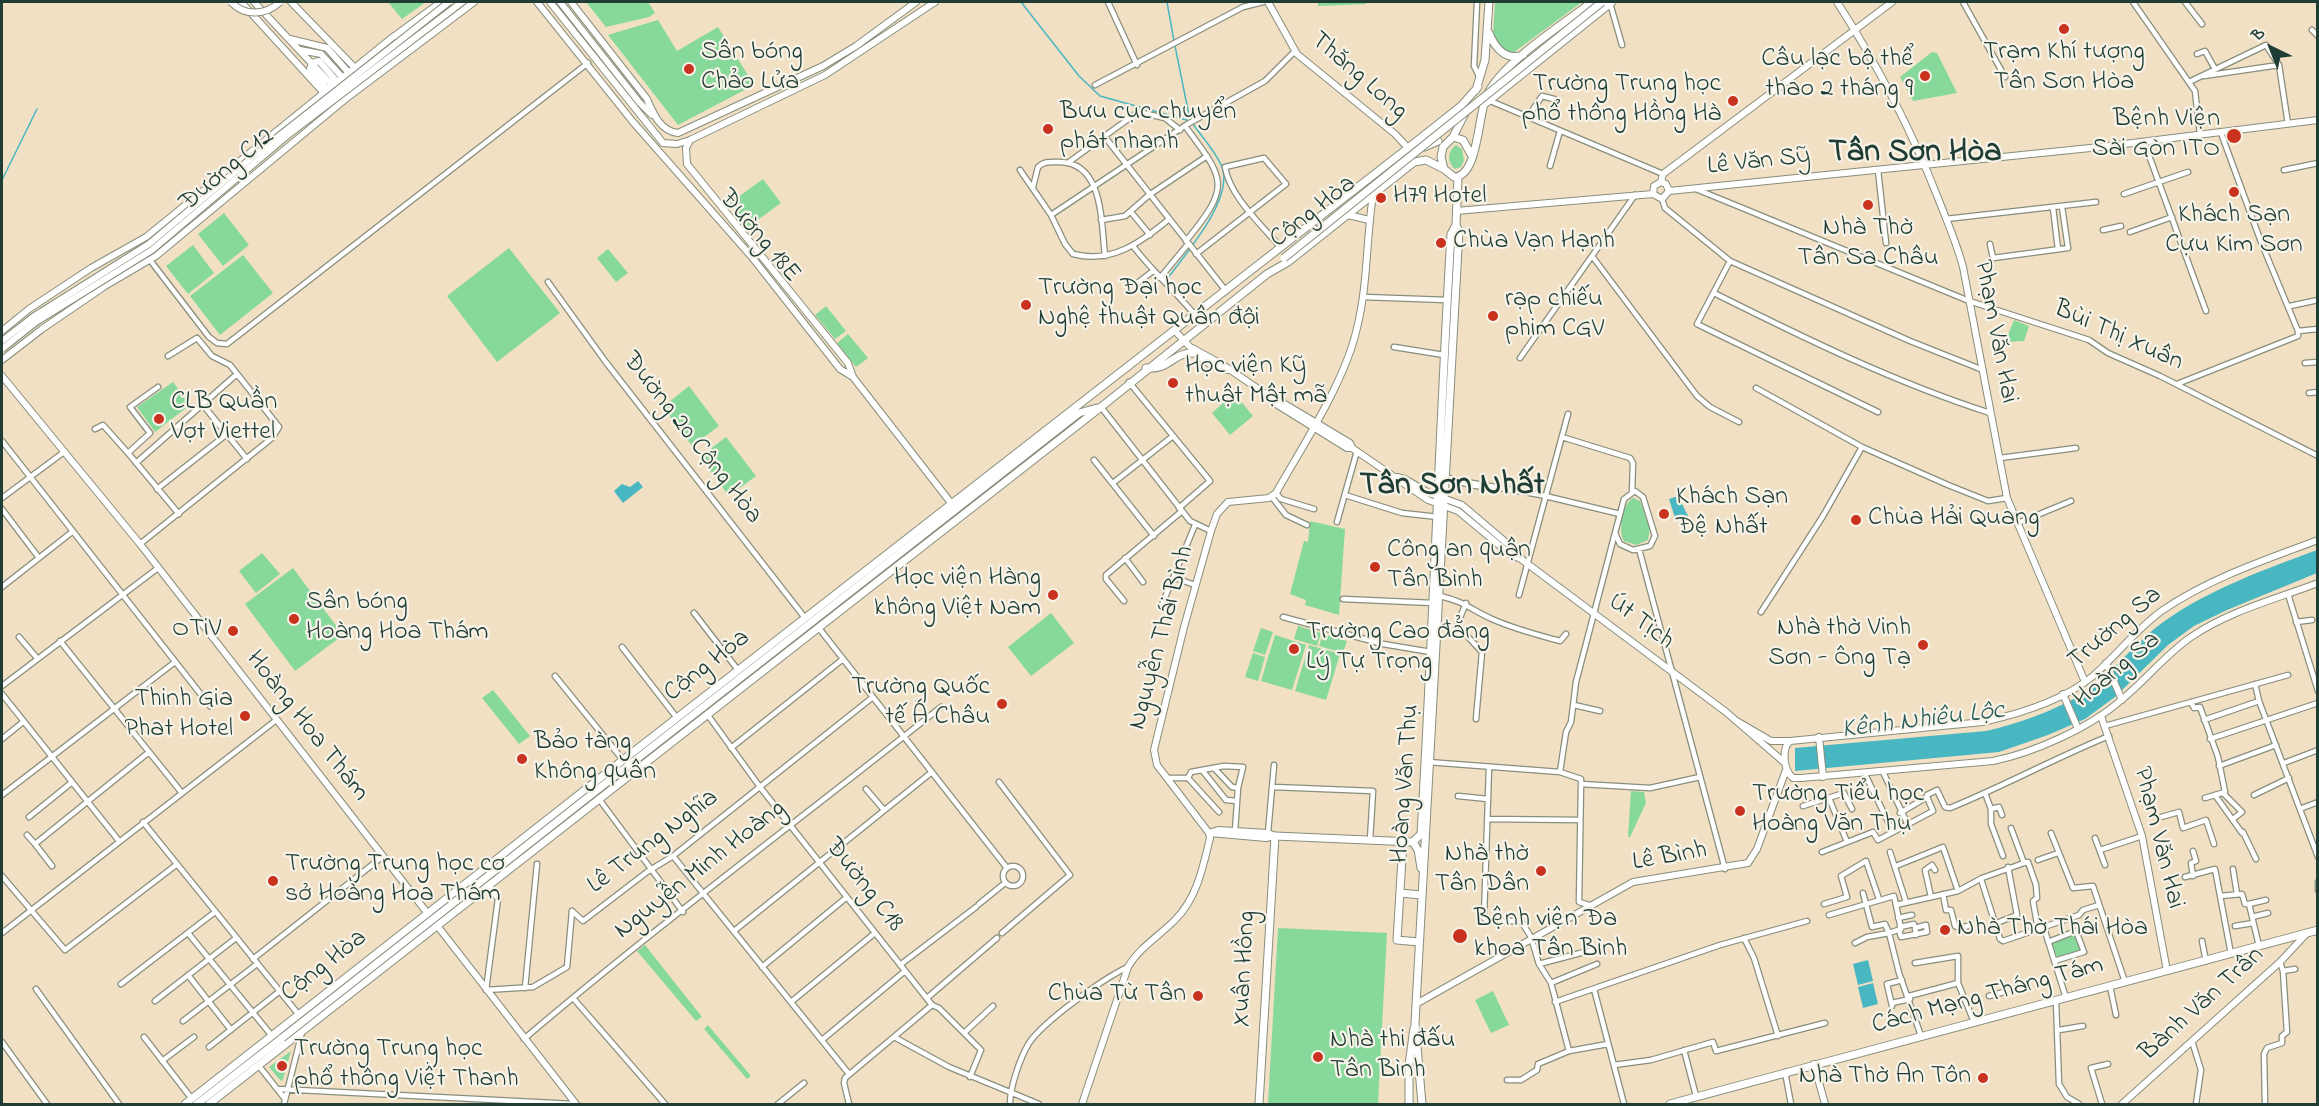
<!DOCTYPE html>
<meta charset="utf-8">
<style>
body{margin:0}
#map{position:relative;width:2319px;height:1106px;overflow:hidden;background:#f2e0c4;font-family:"Indie Flower",sans-serif}
canvas{display:block}
.frame{position:absolute;inset:0;border:3px solid #1f3d34;pointer-events:none}
.north{position:absolute;left:2241px;top:18px;width:60px;height:60px;-webkit-text-stroke:4px #f7f3e8;paint-order:stroke;rotate:317deg;font-size:16px;font-weight:700;line-height:24px;text-align:center;color:#1f3d34}
.north::after{content:'';display:block;margin:auto;width:21px;height:27px;background:#1f3d34;clip-path:polygon(50% 0,100% 100%,50% 72%,0 100%)}
</style>
<div id="map">
<canvas width="2319" height="1106"></canvas>
<div class="frame"></div>
<div class="north">B</div>
</div>
<script>
const context = document.querySelector('canvas').getContext('2d');
context.lineJoin = 'round';
function fill(path, color) { context.fillStyle = color; context.fill(path, 'evenodd'); }
function stroke(path, color, width, dash) { context.strokeStyle = color; context.lineWidth = width; context.lineCap = dash ? 'butt' : 'round'; context.setLineDash(dash || []); context.stroke(path); }
function label(font, color, halo, rows, align = 'center') {
  context.font = font + ' "Indie Flower",sans-serif'; context.lineWidth = 4.5; context.setLineDash([]); context.textBaseline = 'middle'; context.strokeStyle = halo; context.fillStyle = color; for (const [text, x, y, turn = 0] of rows) {
    context.save(); context.translate(x, y); context.rotate((+turn || 0) * Math.PI / 180); context.textAlign = isNaN(turn) ? turn : align; if (halo) context.strokeText(text, 0, 0); context.fillText(text, 0, 0); context.restore();
  }
}
fill(new Path2D(`
 M388,2H426L402,19Z
 M586,2H648L655,13L649,17L606,27Z
 M1318,2H1366V4L1318,6Z
 M1495,2H1582L1513,53L1503,51L1493,35Z
 M658,20L677,51L718,27L754,85L678,125L608,35Z
 M1932,52L1937,53L1957,93L1913,101L1900,77Z
 M1456,145L1462,149L1464,160L1461,167L1455,169C1447,163 1447,151 1456,145Z
 M763,179L781,203L748,227L730,203Z
 M224,213L249,245L223,266L198,234Z
 M193,245L214,273L188,294L166,266Z
 M509,248L560,313L497,362L447,296Z
 M608,249L628,273L616,282L597,258Z
 M243,255L273,293L220,335L190,296Z
 M826,306L846,331L835,339L815,315Z
 M2014,320L2029,326L2024,341L2005,342Z
 M848,334L868,358L856,367L837,343Z
 M173,382L190,405L155,432L137,407Z
 M689,386L719,426L692,446L663,407Z
 M1234,393L1253,416L1230,435L1212,413Z
 M726,437L756,476L729,496L700,457Z
 M1633,498L1640,501L1650,529L1648,540L1636,545L1624,541C1618,531 1622,504 1633,498Z
 M1310,521L1345,529L1339,615L1305,605L1306,600L1290,594L1304,541L1308,542Z
 M262,553L280,574L256,593L239,571Z
 M293,568L343,635L295,671L245,604Z
 M1051,613L1074,643L1031,676L1008,647Z
 M1298,626L1321,633L1317,646L1294,639Z
 M1261,628L1273,632L1265,655L1253,651Z
 M1323,634L1347,641L1343,653L1319,646Z
 M1275,635L1306,645L1292,690L1261,681Z
 M1309,645L1340,654L1326,700L1295,691Z
 M1253,653L1265,657L1258,681L1245,677Z
 M493,690L530,736L519,744L482,698Z
 M1631,791L1644,792L1646,803L1630,837H1628Z
 M1278,928L1387,933L1378,1104H1268Z
 M2075,934L2082,954L2059,962L2051,942Z
 M645,945L702,1017L696,1021L637,951Z
 M1493,991L1509,1025L1491,1033L1475,1000Z
 M708,1025L751,1076L747,1079L704,1029Z
 M291,1051L283,1079L281,1081L269,1067Z`), '#86d99b');
fill(new Path2D(`
 M638,481L643,487L623,503L614,491L622,484L630,487Z
 M1678,496L1688,516L1682,522L1675,518L1669,499Z
 M2317,550V573L2227,610L2194,626L2168,645L2115,697L2085,719L2048,735L1999,752L1795,771V748L1986,731C2019,724 2074,704 2099,682C2122,661 2140,638 2166,620C2212,588 2266,569 2317,550Z
 M1868,960L1873,981L1858,985L1853,964Z
 M1873,983L1878,1004L1863,1008L1858,987Z`), '#49b7c2');
stroke(new Path2D(`
 M1021,2L1079,76L1100,96L1190,121
 M1167,2L1174,41
 M1175,46L1190,120
 M2,180L37,109
 M1168,278C1186,253 1234,199 1222,167C1216,152 1202,137 1193,124`), '#49b7c2', 1.5);
const street = new Path2D(`
 M1108,2L1137,65
 M1477,2L1474,66L1480,78
 M1963,2L2005,77
 M2133,2L2195,91L2200,134
 M2185,2L2202,24
 M1610,3L1622,45
 M2312,30L2318,36
 M2197,54L2205,51L2215,69
 M2204,76L2279,65
 M2189,82L2266,45L2279,65L2288,124
 M1095,85L1243,7L1263,2
 M1488,100L1663,174
 M1528,117L1542,96L1554,99
 M1185,126C1225,180 1232,185 1186,241
 M2221,133L2261,242L2298,331
 M1105,137L1226,291
 M2144,142L2206,311
 M1069,162L1138,112L1165,118L1180,130
 M1550,166L1560,131
 M1020,170L1051,215L1065,244L1073,254C1111,264 1140,243 1168,220
 M1878,170L1886,243
 M2284,170L2318,163
 M1033,187L1038,167C1044,161 1050,162 1059,162C1104,162 1101,223 1105,256
 M1696,189L1969,301L2089,340L2108,353L2160,376L2318,456
 M2124,194L2188,172
 M1662,199L1665,208L1730,261L1910,341L1983,370
 M2053,208L2058,249
 M1131,212L1150,235
 M1051,215L1186,125L1265,81L1295,51
 M1946,219L2096,202
 M1101,220L1125,216L1149,195L1207,156
 M2103,230L2121,226
 M2130,232L2172,217
 M1990,244L1993,258L2068,248L2062,207
 M1133,246C1152,271 1175,291 1195,315
 M1196,254L1286,184L1264,158L1225,167C1230,197 1261,224 1281,248
 M1592,256L1697,396L1710,407L1739,422
 M150,260L209,337L217,343L227,344L588,63
 M1730,261L1697,324L1878,412
 M1160,278L1188,244
 M548,282L605,361L805,618
 M1136,284L1153,271
 M1714,293C1804,338 1894,382 1990,413
 M1363,297L1447,300
 M2290,306L2318,300
 M2298,331L2318,329
 M1394,347L1444,355
 M1520,358L1635,195
 M2305,363L2318,362
 M1129,382L1210,481L1179,508
 M2177,384L2298,336V331
 M158,387L130,407L150,433L128,453L179,514
 M1756,388L1862,447L1948,485L1988,501L2007,498
 M2309,393L2318,392
 M203,405L247,459
 M1101,407L1190,521L1211,531
 M95,429L103,425L128,453
 M1562,437L1630,458L1633,463L1632,492
 M2,441L210,706
 M2000,458L2076,448
 M1094,460L1154,536
 M136,463L237,374
 M1445,477C1460,481 1474,489 1490,486
 M1455,480L1541,495L1620,514
 M1113,483L1173,436
 M157,489L227,434
 M1635,491L1643,497L1655,536L1650,546L1633,550L1620,544L1615,533L1624,499Z
 M1276,493L1281,499L1314,509
 M1345,495L1402,513L1438,517
 M1272,497L1286,515L1307,525
 M2,498L64,452
 M2,509L39,558
 M1337,522L1357,451
 M2018,523L2071,501
 M140,544L272,438L279,427L230,365L212,356L197,338L168,356
 M1639,549L1725,869
 M1125,558L1143,582
 M1175,578L1195,585
 M2,587L72,532
 M2288,594L2318,691
 M1519,595L1568,414
 M1440,596C1466,602 1471,610 1492,619C1514,629 1538,635 1560,641L1566,634
 M1343,599L1433,603
 M1124,601L1106,579V575L1182,511
 M1466,603L1457,625L1482,652L1476,719
 M1161,607L1195,525
 M1761,612L1823,516L1862,447
 M694,613L738,670
 M1283,617L1383,644L1431,652
 M2296,622L2312,620
 M818,627L1007,868
 M19,637L37,658
 M60,641L182,793
 M622,647L677,718
 M555,676L623,760
 M2255,684L2259,701L2318,857
 M2,686L158,568
 M2,694L119,841
 M2191,702L2194,708L2200,707L2218,757L2225,792L2205,798
 M1574,705L1600,711
 M707,714L760,787L932,1005L939,1008L981,1050L970,1077
 M2204,720L2259,701
 M2105,726L2288,675
 M2,739L23,722
 M2210,739L2318,703
 M731,748L843,659
 M1428,762L1560,772L1581,779V784L1650,788L1700,777
 M2284,763L2318,750
 M2219,766L2276,745
 M1489,767L1484,918L1489,921H1521L1531,937L1539,964L1551,983L1569,1051
 M1214,768L1232,787L1238,788
 M1202,770L1226,800L1237,801
 M1560,772L1566,732L1571,722L1576,682L1615,533
 M1883,772L1908,825
 M1865,774L1893,832
 M1167,778H1188L1191,772L1224,766L1243,767L1238,788L1235,831
 M1188,778L1219,812
 M999,782L1070,875L1002,933
 M1581,784L1579,902L1589,905
 M1273,787L1373,791L1370,840
 M866,789L884,810
 M1985,793L1991,809V824L2003,856
 M2223,793L2242,812L2233,819
 M2,795L175,662
 M2215,795L2242,833
 M2254,795L2289,778
 M1458,796L1488,799
 M1927,797V795L1937,790L1945,807L1950,808C2004,786 2055,758 2109,736
 M1829,798L1847,842
 M599,799L683,912
 M1803,806L1844,793L1852,809
 M1991,809L1999,807L2002,815
 M2300,809L2318,802
 M29,817L71,783
 M2161,817L2179,812L2183,828L2206,820L2214,844
 M1487,819L1580,820
 M143,822L299,1015
 M2011,828L2024,863L2028,862L2036,885L2037,898L2033,901L2038,929
 M2243,832L2256,859
 M1268,833L1274,765
 M2051,833L2073,888L2093,886L2125,982
 M27,835L35,844L149,752
 M2095,838L2105,865
 M35,844L52,866
 M2100,850L2142,836
 M1822,852L1873,832L1878,840L1933,811L1927,797L1900,813
 M1890,852L1906,902
 M673,856L849,1074
 M2038,860L2058,853
 M1003 876a10 10 0 1 1 20 0a10 10 0 1 1-20 0Z
 M1896,866L1943,847L1958,891
 M2233,869L2237,894
 M2,876L65,950L176,865
 M2193,876L2191,863L2196,861L2193,851
 M2185,877L2215,869L2231,954
 M1981,879L2000,939L2003,941L2079,915L2083,910L2099,905
 M2318,882V890
 M488,885L498,899L486,990L533,987L567,967L572,911
 M1943,894L1946,910H1951L1955,926L1959,928L1968,926
 M2220,896L2242,894L2245,904H2249L2259,946
 M1931,897L1925,870L1932,865L1935,870
 M979,904L1005,883
 M1824,904L1847,897L1841,876L1866,861L1879,899
 M2249,904L2266,900
 M572,911L583,921L647,872L673,856L873,697
 M1829,915L1894,896L1896,905
 M2252,917L2268,913
 M1898,918L1912,915
 M1994,924L2017,915L2008,867
 M2235,926L2253,923
 M1900,927L1914,924
 M2044,928L2066,998
 M1899,930L1901,937L1927,932L1926,925L1915,928L1916,935
 M734,931L932,772
 M2,933L275,721
 M188,933L272,1036
 M1744,938L1754,958L1778,1036
 M2202,941L2206,961
 M2048,942L2076,931L2084,952L2054,961
 M1855,943L1867,937L1889,933L1885,924L1872,927L1863,893
 M253,959L382,857
 M1915,963L1958,956V983L1974,1022
 M1539,964L1592,950
 M900,965L976,907
 M762,967L847,897
 M2283,971L2295,969
 M188,975L231,1030
 M1551,983L1597,964
 M121,984L215,912
 M2110,986L2116,1015
 M525,988L537,864
 M36,989L119,1104
 M1594,989L1624,1104
 M1909,996L1958,983
 M1989,996L2004,992
 M573,998L665,1104
 M927,998L997,938
 M155,1001L236,938
 M2056,1001L2059,1084L2067,1097L2079,1104
 M791,1002L875,933
 M1555,1002L1720,945L1807,921
 M1892,1003L1910,999
 M1892,1006L1887,984L1902,980
 M183,1021L257,964
 M2059,1030L2083,1026
 M964,1033L993,1006
 M1921,1036L1899,973L1889,933L1901,929L1896,905L1958,891L1982,878L2024,863
 M144,1037L192,1099
 M894,1037L949,1067L1039,1104
 M524,1039C659,924 802,818 941,707
 M822,1040L905,971
 M2192,1041L2201,1070L2196,1104
 M2,1042L47,1104
 M209,1047L280,991
 M1684,1050L1696,1096
 M162,1061L194,1037
 M1614,1065L1651,1060L1713,1042L1716,1051L1825,1023
 M259,1066L285,1099
 M1785,1072L1791,1104
 M1507,1080H1521L1537,1070L1538,1064L1569,1051L1608,1044
 M278,1089L574,1104
 M284,1104L302,1032
 M778,1104L804,1083
 M849,1104L844,1083L845,1078L932,1005
 M1010,1104C1010,1087 1020,1058 1029,1043C1044,1021 1104,978 1128,967
 M2102,1104L2091,1068L2108,1064
 M2265,1104L2264,1054L2267,1048L2282,1043V1036L2287,1032L2283,971L2280,962`);
const secondary = new Path2D(`
 M241,2L323,92
 M254,2L332,85
 M291,2L355,68
 M537,2L633,122L751,256L840,369L853,377
 M550,2L663,143L677,144L690,140L825,75L935,2
 M560,2L639,102L652,115
 M571,2L647,99C653,113 660,131 678,133L823,66L856,46L916,2
 M1268,2L1297,54L1395,134L1408,148
 M1837,2C1877,64 1911,129 1938,198C1947,221 1957,244 1963,267L2007,498L2085,682
 M290,39L327,48L348,72
 M403,45L396,35L441,2
 M300,50L321,54L342,77
 M327,89L310,69L312,63L319,61L339,84
 M690,140L686,148L687,164L848,363L853,377L951,503
 M1661,182L1663,174L1892,2
 M1669,191L2100,147L2318,120
 M1653,194L1654,186L1661,182L1666,184L1669,191
 M1653,194L1662,199L1669,191
 M1456,211L1653,194
 M1348,215L1369,220
 M2,331L29,309L91,268L146,237L394,36
 M1175,331C1189,345 1205,368 1227,370
 M1192,348L1223,365L1276,401V404L1347,448H1352
 M2,360L42,329L105,286L156,256L348,97L474,2
 M2,376L140,544L576,1104
 M1276,401L1278,400L1350,443L1352,448L1428,500L1458,511L1511,555L1521,559L1726,712L1785,763
 M1397,477L1405,479L1429,493L1462,505L1515,550L1521,558
 M2318,540C2265,560 2210,578 2163,610C2136,629 2117,655 2093,676C2064,700 2019,714 1983,722L1790,741C1781,749 1784,771 1793,778H1801L1993,761C2033,753 2089,728 2120,701C2145,681 2165,655 2191,637C2229,611 2276,599 2318,583
 M2106,663L2122,700
 M2063,694L2078,729
 M2101,716L2142,836L2167,971
 M1735,720L1771,741H1790
 M1819,737L1823,777
 M1209,833L1218,830L1268,833L1275,836
 M1210,833L1266,838L1274,836
 M1416,1004L1633,882L1748,863L1757,849L1786,770
 M1814,1064L1825,1104
 M1082,1104L1128,967C1139,948 1159,936 1175,920C1197,898 1203,867 1210,838L1209,833L1157,765L1154,750L1184,627L1211,531L1217,514L1228,502L1269,498L1276,493C1303,445 1345,382 1357,328C1368,284 1366,240 1373,195
 M2122,1104L2280,962L2308,932`);
const primary = new Path2D(`
 M1489,33C1495,48 1506,61 1523,55
 M1476,90L1485,60L1489,2
 M1486,103L1612,2
 M1466,111L1453,137L1443,147L1441,157L1444,169L1454,177C1478,177 1478,117 1486,97C1500,64 1562,25 1592,2
 M1453,137L1463,140L1472,156
 M1424,147L1438,141
 M1146,368C1172,370 1171,352 1195,353
 M592,794L1079,413L1097,408
 M1403,842L1397,940L1419,942
 M1413,842L1421,834C1433,634 1439,434 1451,234L1456,225
 M1413,842L1418,850L1421,868
 M1400,893L1421,895
 M185,1104L623,760L1408,148L1461,106L1478,87
 M197,1104L282,1038
 M209,1104L1101,407L1267,274L1288,262L1414,162L1426,160L1444,169
 M1259,1104L1275,836L1413,842
 M1409,1104V1065L1414,1028
 M1422,1104L1415,1023L1459,231L1456,225L1458,177
 M1670,1104L2318,930`);
stroke(street, '#888e7c', 7);
stroke(secondary, '#888e7c', 8);
stroke(primary, '#888e7c', 9);
stroke(street, '#fff', 4.5);
stroke(secondary, '#fff', 6);
stroke(primary, '#fff', 7);
const secondaryBridge = new Path2D(`
 M231,2C245,17 266,15 280,2
 M2,341L33,317L149,244L256,154L449,2
 M2,349L36,322L152,250L289,134L462,2`);
const primaryBridge = new Path2D(`
 M1284,258L1602,2
 M282,1038L592,794`);
stroke(secondaryBridge, '#888e7c', 8, []);
stroke(primaryBridge, '#888e7c', 9, []);
stroke(secondaryBridge, '#fff', 6);
stroke(primaryBridge, '#fff', 7);
for (const [x, y, r, color] of [
 [2064,29,6,"#c8321e"],
 [689,69,6,"#c8321e"],
 [1925,76,6,"#c8321e"],
 [1733,101,6,"#c8321e"],
 [1048,129,6,"#c8321e"],
 [2234,136,8,"#c8321e"],
 [2234,192,6,"#c8321e"],
 [1381,198,6,"#c8321e"],
 [1868,205,6,"#c8321e"],
 [1441,243,6,"#c8321e"],
 [1026,305,6,"#c8321e"],
 [1493,316,6,"#c8321e"],
 [1173,383,6,"#c8321e"],
 [159,419,6,"#c8321e"],
 [1664,514,6,"#c8321e"],
 [1856,520,6,"#c8321e"],
 [1375,567,6,"#c8321e"],
 [1053,595,6,"#c8321e"],
 [294,619,6,"#c8321e"],
 [233,631,6,"#c8321e"],
 [1923,645,6,"#c8321e"],
 [1294,649,6,"#c8321e"],
 [1002,704,6,"#c8321e"],
 [245,716,6,"#c8321e"],
 [522,759,6,"#c8321e"],
 [1740,811,6,"#c8321e"],
 [1541,871,6,"#c8321e"],
 [273,881,6,"#c8321e"],
 [1945,930,6,"#c8321e"],
 [1460,936,8,"#c8321e"],
 [1198,996,6,"#c8321e"],
 [1318,1057,6,"#c8321e"],
 [282,1066,6,"#c8321e"],
 [1983,1078,6,"#c8321e"]
]) { const dot = new Path2D(); dot.arc(x, y, r, 0, 2 * Math.PI); context.fillStyle = color; context.fill(dot); stroke(dot, '#f7f3e8', 2); }
label('26px', '#1f3d34', '#f7f3e8', [
 ["Sân bóng",701,54],
 ["Chảo Lửa",701,84],
 ["Trạm Khí tượng",2064,54,"center"],
 ["Tân Sơn Hòa",2064,84,"center"],
 ["Câu lạc bộ thể",1913,61,"right"],
 ["thao 2 tháng 9",1913,91,"right"],
 ["Trường Trung học",1721,86,"right"],
 ["phổ thông Hồng Hà",1721,116,"right"],
 ["Bưu cục chuyển",1060,114],
 ["phát nhanh",1060,144],
 ["Bệnh Viện",2220,121,"right"],
 ["Sài Gòn ITO",2220,151,"right"],
 ["H79 Hotel",1393,198],
 ["Khách Sạn",2234,217,"center"],
 ["Cựu Kim Sơn",2234,247,"center"],
 ["Nhà Thờ",1868,230,"center"],
 ["Tân Sa Châu",1868,260,"center"],
 ["Chùa Vạn Hạnh",1453,243],
 ["Trường Đại học",1038,290],
 ["Nghệ thuật Quân đội",1038,320],
 ["rạp chiếu",1505,301],
 ["phim CGV",1505,331],
 ["Học viện Kỹ",1185,368],
 ["thuật Mật mã",1185,398],
 ["CLB Quần",171,404],
 ["Vợt Viettel",171,434],
 ["Khách Sạn",1676,499],
 ["Đệ Nhất",1676,529],
 ["Chùa Hải Quang",1868,520],
 ["Công an quận",1387,552],
 ["Tân Bình",1387,582],
 ["Học viện Hàng",1041,580,"right"],
 ["không Việt Nam",1041,610,"right"],
 ["Sân bóng",306,604],
 ["Hoàng Hoa Thám",306,634],
 ["Nhà thờ Vinh",1911,630,"right"],
 ["Sơn - Ông Tạ",1911,660,"right"],
 ["OTiV",221,631,"right"],
 ["Trường Cao đẳng",1306,634],
 ["Lý Tự Trọng",1306,664],
 ["Trường Quốc",990,689,"right"],
 ["tế Á Châu",990,719,"right"],
 ["Thinh Gia",233,701,"right"],
 ["Phat Hotel",233,731,"right"],
 ["Bảo tàng",534,744],
 ["Không quân",534,774],
 ["Trường Tiểu học",1752,796],
 ["Hoàng Văn Thụ",1752,826],
 ["Nhà thờ",1529,856,"right"],
 ["Tân Dân",1529,886,"right"],
 ["Trường Trung học cơ",285,866],
 ["sở Hoàng Hoa Thám",285,896],
 ["Bệnh viện Đa",1474,921],
 ["khoa Tân Bình",1474,951],
 ["Nhà Thờ Thái Hòa",1957,930],
 ["Chùa Từ Tân",1186,996,"right"],
 ["Nhà thi đấu",1330,1042],
 ["Tân Bình",1330,1072],
 ["Trường Trung học",294,1051],
 ["phổ thông Việt Thanh",294,1081],
 ["Nhà Thờ An Tôn",1971,1078,"right"]
], 'left');
label('26px', '#1f3d34', '#f7f3e8', [
 ["Thăng Long",1358,77,41],
 ["Lê Văn Sỹ",1759,163,-6],
 ["Đường C12",228,171,-40],
 ["Cộng Hòa",1314,213,-38],
 ["Đường 18E",758,237,50],
 ["Phạm Văn Hai",1994,332,79],
 ["Bùi Thị Xuân",2118,337,24],
 ["Đường 20 Cộng Hòa",691,439,52],
 ["Út Tịch",1640,623,37],
 ["Trường Sa",2116,629,-40],
 ["Nguyễn Thái Bình",1163,638,-75],
 ["Cộng Hòa",708,667,-38],
 ["Hoàng Sa",2118,671,-40],
 ["Hoàng Hoa Thám",306,727,52],
 ["Hoàng Văn Thụ",1407,784,-86],
 ["Phạm Văn Hai",2157,838,76],
 ["Lê Trung Nghĩa",654,843,-37],
 ["Lê Bình",1670,858,-10],
 ["Nguyễn Minh Hoàng",701,871,-38],
 ["Đường C18",863,886,52],
 ["Cộng Hòa",325,967,-38],
 ["Xuân Hồng",1246,969,-87],
 ["Cách Mạng Tháng Tám",1988,997,-15],
 ["Bành Văn Trân",2203,1005,-42]
]);
label('italic 27px', '#2a5c58', '#f7f3e8', [
 ["Kênh Nhiêu Lộc",1923,722,-7]
]);
label('bold 32px', '#1f3d34', '#f7f3e8', [
 ["Tân Sơn Hòa",1915,155],
 ["Tân Sơn Nhất",1452,488]
]);
</script>
